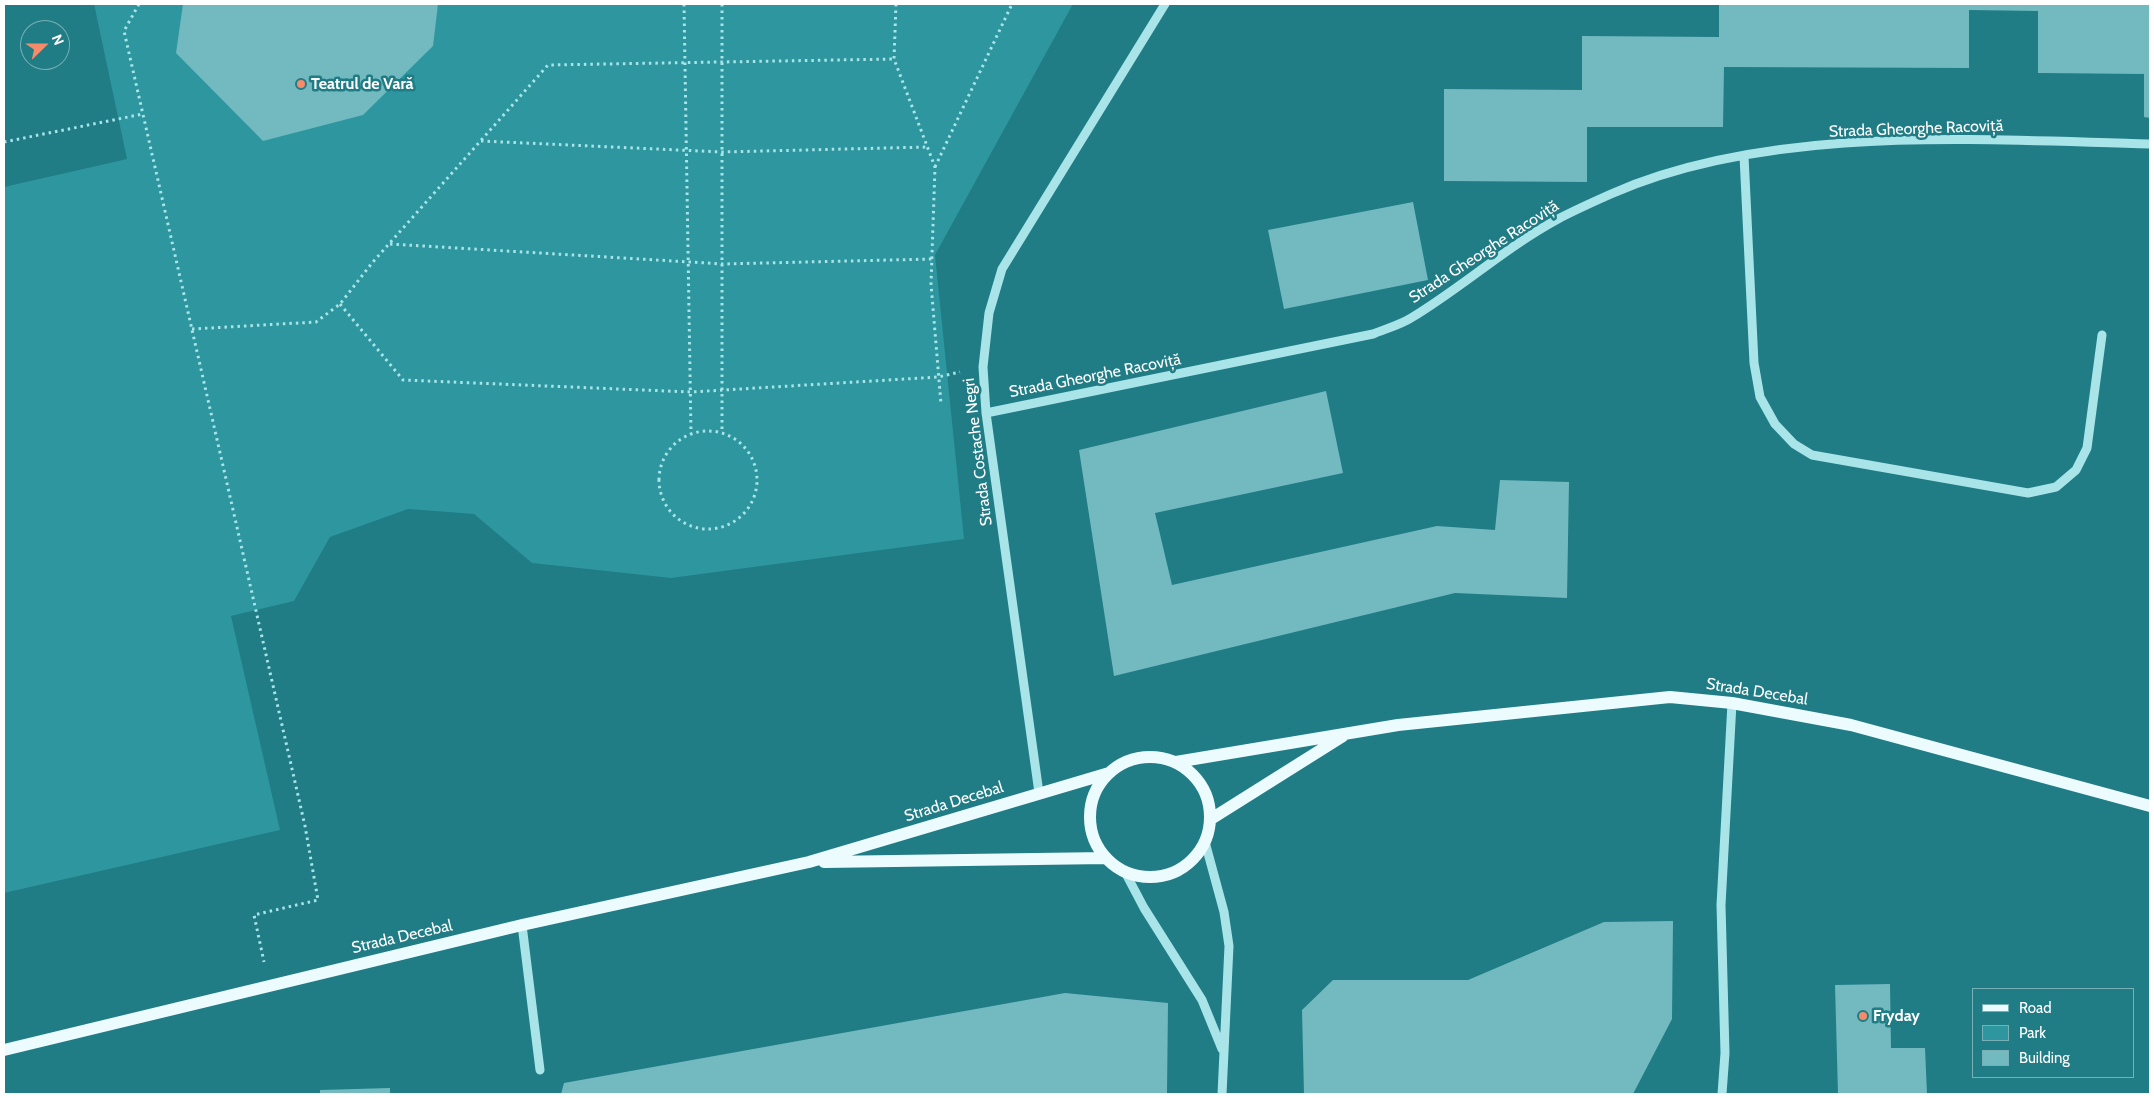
<!DOCTYPE html>
<meta charset="utf-8">
<style>
body{margin:0}
#map{position:relative;width:2154px;height:1098px;overflow:hidden;background:#207c85;font-family:Cabin,sans-serif}
canvas{display:block}
.frame{position:absolute;inset:0;border:5px solid #fff;pointer-events:none}
.legend{position:absolute;left:1972px;top:988px;width:162px;height:90px;box-sizing:border-box;background:#207c85;border:1px solid #79b0b6;margin:0;padding:6px 9px;list-style:none;font-size:15px;color:#fff}
.legend li{display:flex;align-items:center;gap:10px;height:25px}
.legend b{width:25px;border:1px solid #79b0b6}
.north{position:absolute;left:20px;top:20px;width:50px;height:50px;box-sizing:border-box;background:#207c85;border:1px solid #79b0b6;border-radius:50%;rotate:68deg;font-size:14px;font-weight:700;line-height:20px;text-align:center;color:#fff}
.north::after{content:'';display:block;margin:auto;width:18px;height:22px;background:#f68b6a;clip-path:polygon(50% 0,100% 100%,50% 72%,0 100%)}
</style>
<div id="map">
<canvas width="2154" height="1098"></canvas>
<div class="frame"></div>
<ul class="legend">
<li><b style="height:6px;background:#ecfbfe"></b>Road</li>
<li><b style="height:14px;background:#2d969f"></b>Park</li>
<li><b style="height:14px;background:#72bac0"></b>Building</li>
</ul>
<div class="north">N</div>
</div>
<script>
const context = document.querySelector('canvas').getContext('2d');
context.lineJoin = 'round';
function fill(path, color) { context.fillStyle = color; context.fill(path, 'evenodd'); }
function stroke(path, color, width, dash) { context.strokeStyle = color; context.lineWidth = width; context.lineCap = dash ? 'butt' : 'round'; context.setLineDash(dash || []); context.stroke(path); }
function label(font, color, halo, rows, align = 'center') {
  context.font = font + ' Cabin,sans-serif'; context.lineWidth = 5; context.setLineDash([]); context.textBaseline = 'middle'; context.strokeStyle = halo; context.fillStyle = color; for (const [text, x, y, turn = 0] of rows) {
    context.save(); context.translate(x, y); context.rotate((+turn || 0) * Math.PI / 180); context.textAlign = isNaN(turn) ? turn : align; if (halo) context.strokeText(text, 0, 0); context.fillText(text, 0, 0); context.restore();
  }
}
fill(new Path2D(`
 M94,4H1073L935,255L964,539L671,578L532,563L474,514L408,509L330,537L294,601L231,616L280,830L4,893V187L127,159Z`), '#2d969f');
fill(new Path2D(`
 M183,4H438L433,46L363,115L263,141L176,53Z
 M1719,4H2150V118L2144,117V74L2038,73V11L1969,10V68L1724,67L1723,127H1587V182L1444,181V89L1582,90V36L1719,37Z
 M1413,202L1428,280L1284,309L1268,230Z
 M1326,391L1343,473L1155,513L1172,585L1437,526L1495,530L1500,480L1569,482L1567,598L1455,593L1114,676L1079,450Z
 M1673,921L1672,1019L1633,1094H1304L1302,1010L1333,980H1468L1604,922Z
 M1890,984L1891,1048H1925L1927,1094H1838L1835,985Z
 M1065,993L1168,1003L1167,1094H561L564,1083Z
 M390,1088V1094H320V1090Z`), '#72bac0');
stroke(new Path2D(`
 M139,4L124,31L305,826L318,900L254,915L264,962
 M684,4L691,434
 M722,4V433
 M896,4L894,59L935,167L931,284L941,404
 M481,141L722,152L928,147
 M4,142L143,114
 M935,167L1012,4
 M390,244L723,264L932,259
 M340,304L403,380L691,392L938,377L960,372
 M192,329L316,322L340,304L372,263L548,65L894,59
 M659 480a49 49 0 1 1 98 0a49 49 0 1 1-98 0Z`), '#a9e4e9', 3, [2.5, 4]);
stroke(new Path2D(`
 M1744,156L1754,363L1760,397L1775,424L1794,444L1812,455L2028,493L2056,487L2076,470L2087,448L2102,335
 M986,413L1373,334C1385,329 1400,325 1411,318C1461,288 1506,247 1558,219C1575,210 1593,202 1611,194C1770,124 1979,140 2150,144
 M1039,793L986,413L983,367L989,313L1002,269L1165,4
 M1205,842L1224,912L1229,946L1222,1094
 M1125,872L1144,908L1202,1000L1222,1049
 M522,925L540,1070
 M1722,1094L1725,1053L1721,905L1732,703`), '#a9e4e9', 9);
stroke(new Path2D(`
 M1090 817a60 60 0 1 1 120 0a60 60 0 1 1-120 0Z
 M1176,762L1398,725L1670,697L1732,703L1851,725L2150,806
 M1211,819L1343,736
 M824,862L1106,858
 M4,1050L522,925L809,862L1109,773`), '#ecfbfe', 12);
for (const [x, y, r, color] of [
 [301,84,5,"#f68b6a"],
 [1863,1016,5,"#f68b6a"]
]) { const dot = new Path2D(); dot.arc(x, y, r, 0, 2 * Math.PI); context.fillStyle = color; context.fill(dot); stroke(dot, '#207c85', 2); }
label('bold 16px', '#fff', '#207c85', [
 ["Teatrul de Vară",311,84],
 ["Fryday",1873,1016]
], 'left');
label('16px', '#fff', '#207c85', [
 ["Strada Gheorghe Racoviță",1916,129,-2],
 ["Strada Gheorghe Racoviță",1484,252,-33],
 ["Strada Gheorghe Racoviță",1095,376,-11],
 ["Strada Costache Negri",978,452,-97],
 ["Strada Decebal",1757,692,9],
 ["Strada Decebal",954,802,-17],
 ["Strada Decebal",402,937,-13]
]);
</script>
